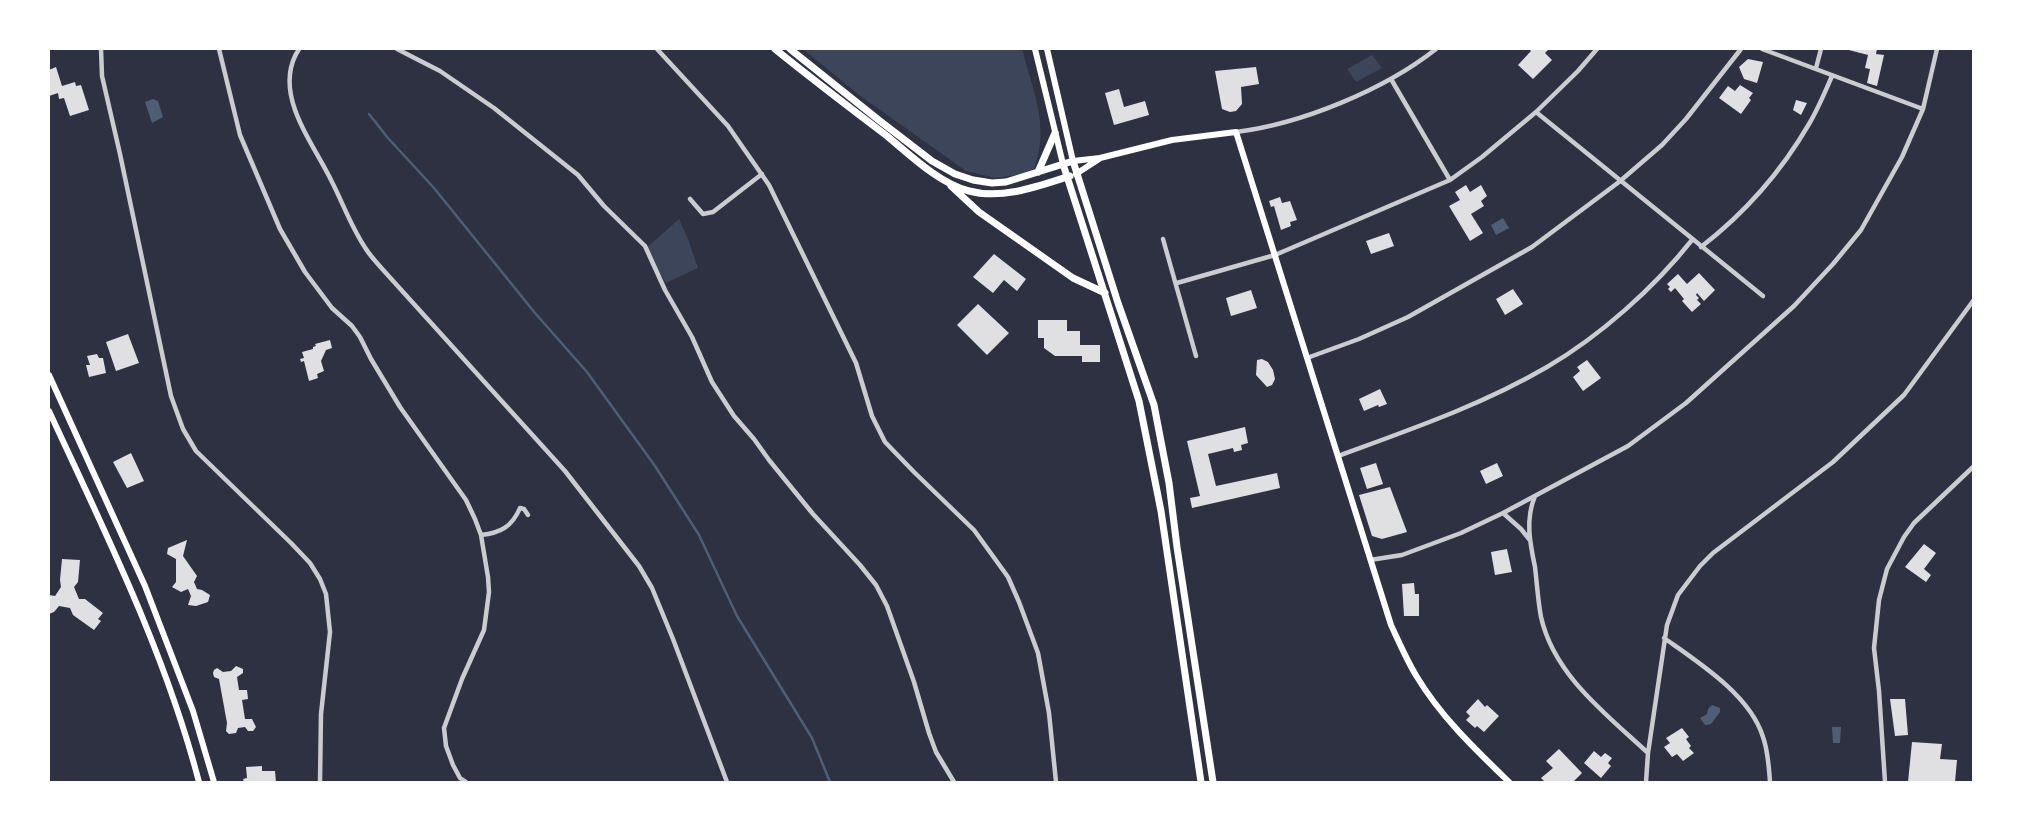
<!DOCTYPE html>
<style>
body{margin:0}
#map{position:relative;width:2022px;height:831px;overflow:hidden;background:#2d3142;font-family:"Space Grotesk",sans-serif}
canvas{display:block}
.frame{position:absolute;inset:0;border:50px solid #fff;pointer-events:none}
</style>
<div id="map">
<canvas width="2022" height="831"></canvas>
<div class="frame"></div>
</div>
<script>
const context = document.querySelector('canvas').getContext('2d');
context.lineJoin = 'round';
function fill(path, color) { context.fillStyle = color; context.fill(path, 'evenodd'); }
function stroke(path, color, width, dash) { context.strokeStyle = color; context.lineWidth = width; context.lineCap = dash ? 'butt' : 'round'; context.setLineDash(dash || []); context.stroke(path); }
fill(new Path2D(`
 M803,49H1022C1033,91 1050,126 1034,169L1016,175L995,178L966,171L859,95Z
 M1372,55L1382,68L1356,82L1347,69Z
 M679,219L688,239L698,268L666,283L645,249Z`), '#3c4559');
fill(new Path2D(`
 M153,99L158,101L163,117L152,123L145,102Z
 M1503,218L1509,228L1496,235L1491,225Z
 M1712,705L1720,708V712L1711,724L1705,725L1700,718L1707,714L1708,709Z
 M1832,727H1841L1840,743H1833Z`), '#4f5d75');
stroke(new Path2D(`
 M369,114L388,138L434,188L535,313L587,372L655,466L699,535L737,616L812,738L830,782`), '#4f5d75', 2.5);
fill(new Path2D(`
 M1529,49H1549L1545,53L1552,60L1533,79L1518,65L1531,51Z
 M1845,49H1877L1876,54L1884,55L1877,86L1867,83L1870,69L1865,68L1868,55Z
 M1748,59L1763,62L1757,83L1744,79L1739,67Z
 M56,67L62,86L75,82L76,86L81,85L89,110L70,116L64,98L59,99L58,93L49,96V70Z
 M1256,67L1259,84L1241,87L1242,104L1236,111L1230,112L1222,109L1215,71Z
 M1740,85L1753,93L1749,98L1751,100L1741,114L1719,98L1728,86L1735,91Z
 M1119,89L1124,107L1145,101L1149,115L1114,125L1105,93Z
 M1796,100L1807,103L1801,115L1793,110Z
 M1466,185L1470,192L1481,185L1487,196L1481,201L1484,206L1471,214L1483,233L1470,241L1449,206L1460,200L1455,192Z
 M1280,197L1282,203L1290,201L1297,220L1290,222L1291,226L1281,230L1274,206L1271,207L1269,201Z
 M1389,233L1394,246L1371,254L1366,241Z
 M994,254L1026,279L1017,291L1004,280L993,293L973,277Z
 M1699,273L1715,290L1704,301L1697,293L1696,295L1699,298L1697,300L1701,304L1692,312L1682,301L1684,299L1675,288L1671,292L1668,289L1670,287L1667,284L1678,274L1687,284Z
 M1513,289L1523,304L1505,315L1496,299Z
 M1251,290L1257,308L1231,316L1226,298Z
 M978,304L1009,333L987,355L957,325Z
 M1038,320H1067V331H1080V345H1100V362H1082V356H1055L1044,348V338H1038Z
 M128,334L139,363L116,371L106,342Z
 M330,340L332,348L326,350L321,361L324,371L317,374L318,378L309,381L304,361L301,362L300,359L304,358L302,352L313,349V347L316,346L315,344Z
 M97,354L99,358H103L106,373L89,377L86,365H90L87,356Z
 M1262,359L1268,362L1273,370L1275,379L1272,385L1267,387L1256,375L1257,360Z
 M1587,360L1601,378L1583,391L1573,377L1580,371L1577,367Z
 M1380,389L1387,404L1379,407L1378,405L1364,411L1359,399Z
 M1245,427L1248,443L1241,445L1242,450L1234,452L1233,448L1208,454L1216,486L1277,473L1280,488L1192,508L1190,498L1200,496L1187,441Z
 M131,453L144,481L127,488L113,462Z
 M1376,463L1383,484L1367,489L1360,468Z
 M1497,463L1503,476L1486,484L1480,471Z
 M1390,487L1407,532L1382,539L1372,536L1359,495Z
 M187,540L183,556L197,576L194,582L197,589L202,590L210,595L208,602L196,606L188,605L191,596L188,589L181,592L172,587L176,582V559L167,554L168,548Z
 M1924,544L1936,553L1924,569L1931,575L1926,582L1905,567Z
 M1507,549L1512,572L1495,575L1491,552Z
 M62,559L80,560L78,582L74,587L79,599H85L103,613L98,619L101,621L94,630L73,615L70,608L59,606L54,612L49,614V595L55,596L61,587L60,580Z
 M1414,583L1415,594H1419V616H1404L1402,584Z
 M236,666L243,669V673L237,677L239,690H247L248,699L242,700L245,719H252L256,727L253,731H248L245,727L238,728L236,733L229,734L226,731L227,723L219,679L214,677L213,673L214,670L217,668L223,672L231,671Z
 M1478,699L1485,707L1487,705L1499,716L1484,732L1477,726L1475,728L1466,720L1470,716L1466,712Z
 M1890,699H1905L1908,735L1895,736Z
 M1682,728L1689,737L1686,739L1691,746L1689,748L1694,753L1683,761L1677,754L1672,757L1664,747L1670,743L1666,738Z
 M1912,742L1942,744L1940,759L1957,760L1955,782H1908Z
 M1559,749L1582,773L1573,782H1545L1541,778L1553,768L1546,761Z
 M1594,751L1601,757L1605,753L1612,758L1608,763L1611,766L1601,778L1584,763Z
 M262,766V771H275L276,782H244L243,779L247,778L246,767Z`), '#e0e0e3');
stroke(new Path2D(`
 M101,49L102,76L120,154L171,396L183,429L196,451L291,543L310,563L320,579L326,594L330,632L321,714L320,782
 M219,49L240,135L280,229L305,272L332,308L352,326L360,337L371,359L400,407L466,500L475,519L481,535L488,577L489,592L484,630L462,679L444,728L446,746L453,765L460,778L466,782
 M299,49C271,92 312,141 331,180C343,203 351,227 366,249C371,257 379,265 385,272L565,471L639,566L652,588L673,639L727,782
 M397,49L440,71L494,108L578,175L604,206L645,246L665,290L692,337L712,382L734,416L754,439L769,460L813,514L860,565L876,585L887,606L914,682L929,733L936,752L954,782
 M657,49L728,126L769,185L856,363L872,416L885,442L914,472L974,530L1008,577L1019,602L1038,653L1049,713L1056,782
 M1762,49L1923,109
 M1816,68L1821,49
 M1391,79L1450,180
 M1536,112L1763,296
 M1236,132C1301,124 1384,90 1436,49
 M690,199L703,214L713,212L762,174
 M1163,239L1196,356
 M1701,247C1745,213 1781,172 1809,124C1818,109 1825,92 1832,76
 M1177,283L1275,255L1450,180L1482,157L1536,112L1578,71L1597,49
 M1307,358L1359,339L1408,317L1532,247L1619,182L1662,145L1686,119L1741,49
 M1338,456C1409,430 1482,405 1547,367C1600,336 1654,288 1692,240
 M1535,496C1525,520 1530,543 1535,567C1537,584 1538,601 1541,617C1554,675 1606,714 1648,753
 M1503,513L1521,529L1529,539
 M481,535C500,533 512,527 520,508L524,509L528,515
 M1370,560L1402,555L1461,533L1503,513L1628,446L1686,403L1794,306L1833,264L1861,230L1902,157L1923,109L1937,49
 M1664,638C1698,662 1750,695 1763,737C1768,751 1769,767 1770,782
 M1646,782L1648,753L1667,625L1678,595L1700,566L1713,553L1833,462L1904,395L1973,301
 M1885,782L1879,691L1874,648L1879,600L1887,569L1904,537L1914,523L1973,467`), '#caccd0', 4.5);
stroke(new Path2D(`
 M1035,49L1063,164
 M1047,49L1073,161L1100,158L1172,140L1236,132L1391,625C1399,642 1407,661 1417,677C1441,717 1476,750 1509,782
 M1076,174L1099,159
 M49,375L145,586L193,711L214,782
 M49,411C105,532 165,652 199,782`), '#fff', 6);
stroke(new Path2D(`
 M775,49C812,79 849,107 887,136C910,155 940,184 969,191C1002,200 1039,186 1070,176
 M790,49L880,121L932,161L955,174L973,180L992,183L1006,182L1073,161L1118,303L1154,405L1169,483L1177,547L1213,782
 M1063,164L1139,401L1161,511L1201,782
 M1038,172L1055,133
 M951,186L979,212L1073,278L1105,293`), '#fff', 7);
</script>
